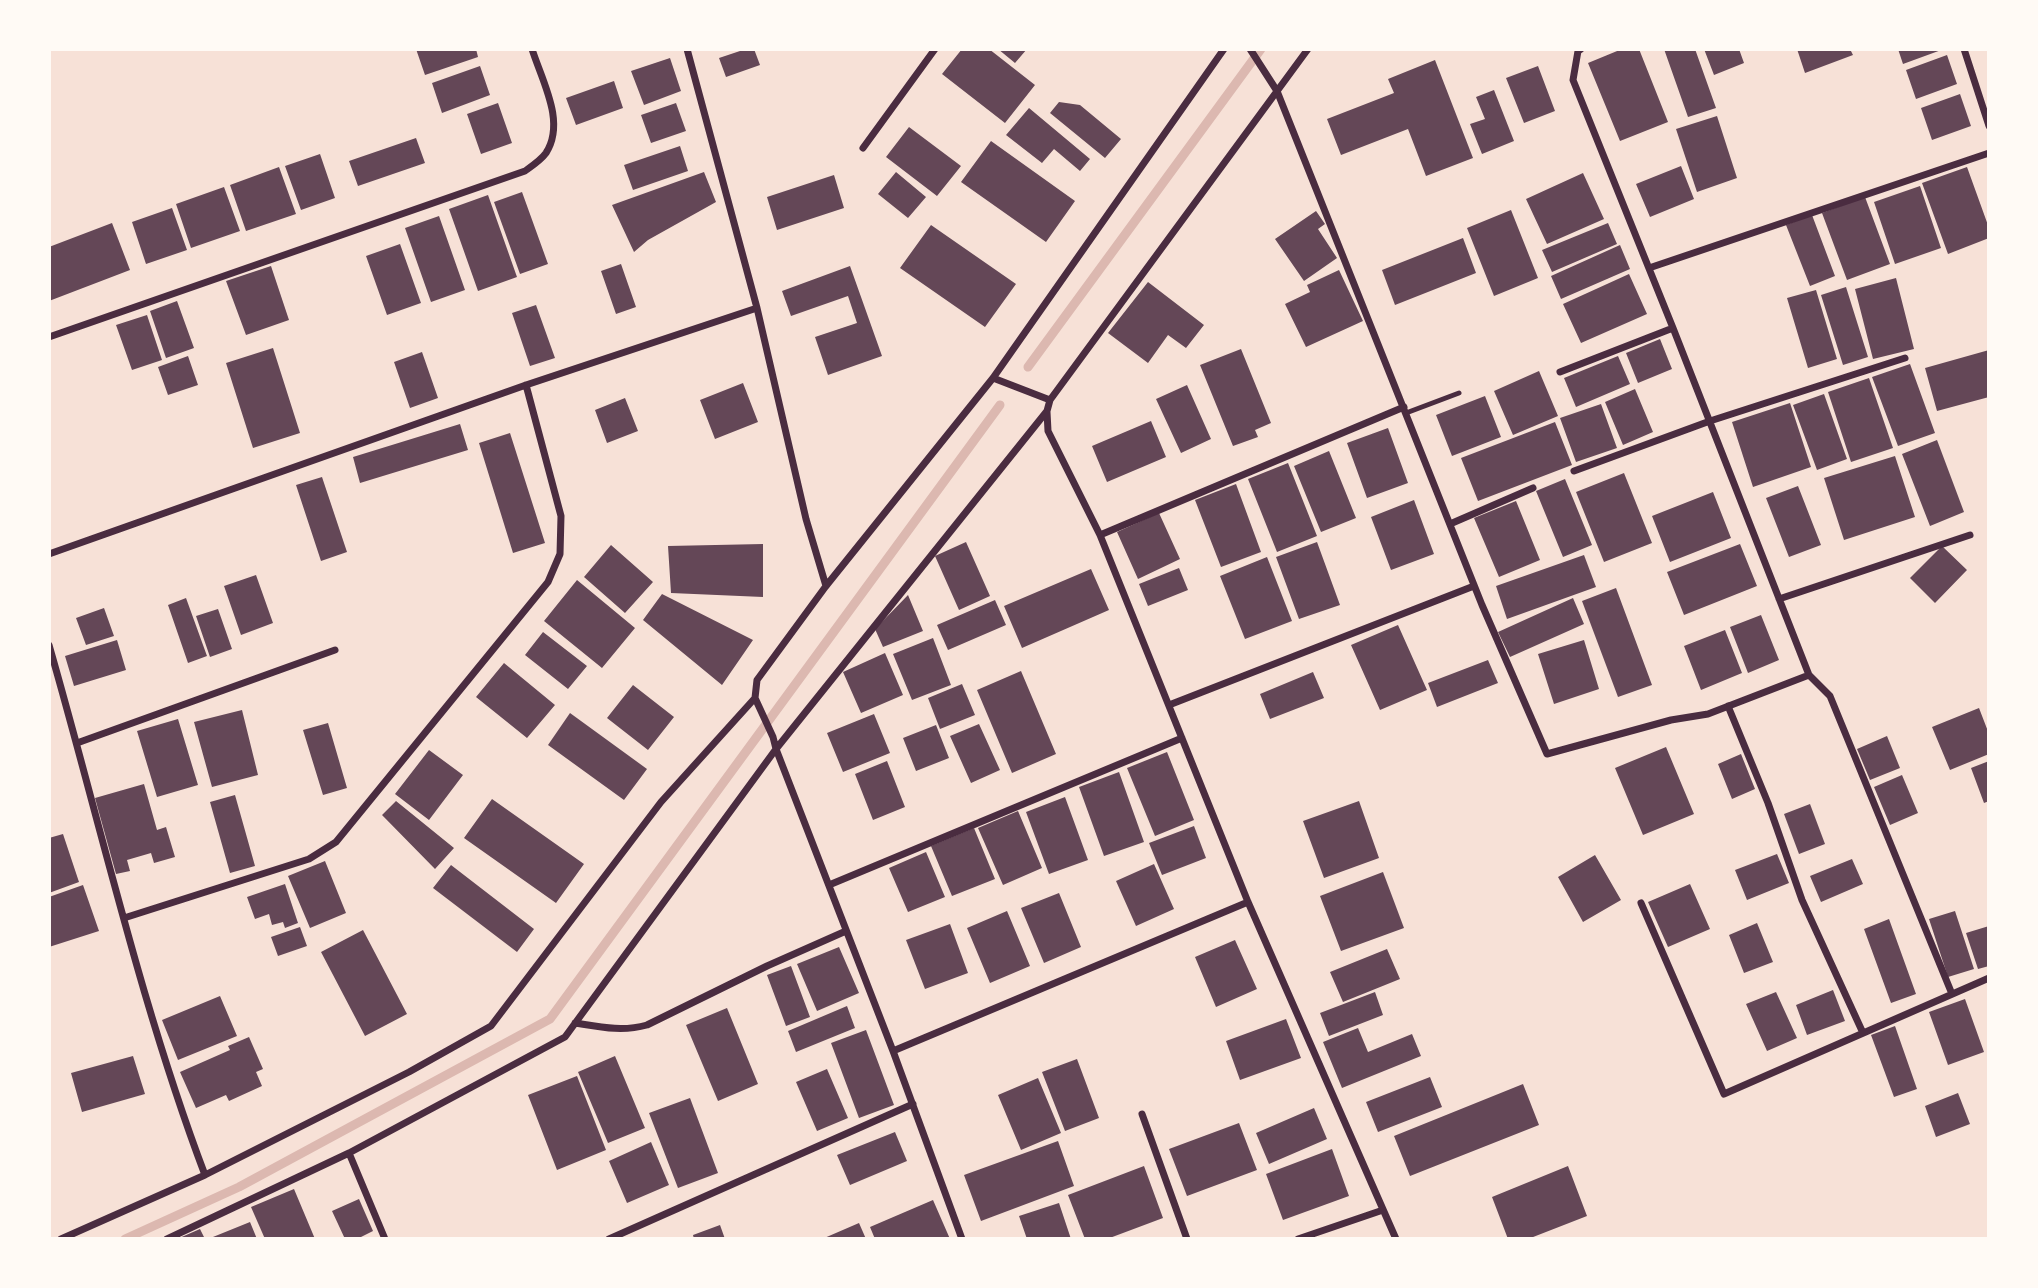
<!DOCTYPE html>
<style>
body{margin:0}
#map{position:relative;width:2038px;height:1288px;overflow:hidden;background:#f7e1d7;font-family:"Fira Sans",sans-serif}
canvas{display:block}
.frame{position:absolute;inset:0;border:51px solid #fffaf5;pointer-events:none}
</style>
<div id="map">
<canvas width="2038" height="1288"></canvas>
<div class="frame"></div>
</div>
<script>
const context = document.querySelector('canvas').getContext('2d');
context.lineJoin = 'round';
function stroke(path, color, width, dash) { context.strokeStyle = color; context.lineWidth = width; context.lineCap = dash ? 'butt' : 'round'; context.setLineDash(dash || []); context.stroke(path); }
function fill(path, color) { context.fillStyle = color; context.fill(path, 'evenodd'); }
stroke(new Path2D(`
 M1028,367L1261,49
 M125,1239L239,1187L550,1019L1000,405`), '#dcb8b0', 9);
fill(new Path2D(`
 M416,49H476L478,57L425,75Z
 M746,49H754L760,65L726,77L719,58Z
 M962,49H989L1035,85L1005,123L942,74Z
 M998,49H1027L1015,63Z
 M1622,49H1639L1668,122L1620,141L1588,63Z
 M1664,49H1695L1716,108L1688,117Z
 M1704,49H1739L1744,63L1714,75Z
 M1797,49H1850L1853,55L1805,73Z
 M1898,49H1944L1903,64Z
 M1947,55L1957,84L1916,99L1906,70Z
 M670,58L681,91L644,105L631,71Z
 M1435,60L1473,158L1426,176L1408,129L1341,155L1327,119L1394,93L1388,79Z
 M480,66L490,95L442,113L432,83Z
 M1538,66L1555,111L1524,123L1506,78Z
 M614,81L623,108L576,125L566,98Z
 M1494,90L1514,141L1482,154L1470,124L1485,119L1476,97Z
 M1960,94L1971,126L1932,140L1921,108Z
 M1059,102L1080,105L1121,139L1105,158L1050,113Z
 M498,103L512,143L481,154L467,114Z
 M676,103L686,131L651,143L641,115Z
 M1029,108L1090,159L1080,171L1054,149L1042,163L1006,135Z
 M1717,116L1737,178L1697,192L1676,129Z
 M909,127L961,166L937,196L886,157Z
 M416,138L425,163L358,186L349,161Z
 M991,141L1075,201L1046,242L961,182Z
 M680,146L688,171L633,190L624,165Z
 M320,154L335,198L301,210L285,166Z
 M1681,166L1694,199L1650,217L1636,184Z
 M279,167L296,214L246,231L230,185Z
 M1967,167L1989,228V238L1948,254L1922,183Z
 M704,172L716,202L648,240L634,252L612,205Z
 M896,172L926,197L908,218L878,194Z
 M1583,173L1604,219L1547,244L1526,199Z
 M834,175L844,208L777,230L767,197Z
 M1920,186L1941,248L1895,264L1874,202Z
 M224,187L240,231L191,248L176,204Z
 M522,192L548,264L520,274L494,202Z
 M488,195L517,277L478,291L449,209Z
 M1865,197L1890,264L1847,280L1822,213Z
 M172,208L187,250L146,264L132,222Z
 M1511,210L1538,278L1494,296L1467,228Z
 M1316,211L1325,224L1318,229L1337,258L1304,281L1275,239Z
 M1812,215L1835,276L1810,286L1786,225Z
 M439,216L465,290L431,302L405,228Z
 M112,223L130,270L49,301V247Z
 M1608,223L1617,244L1552,272L1542,250Z
 M931,225L1016,284L985,327L900,268Z
 M1463,238L1476,273L1395,305L1382,270Z
 M400,244L421,303L387,315L366,256Z
 M1620,245L1630,269L1561,299L1551,276Z
 M621,264L636,307L616,314L601,271Z
 M271,266L289,320L246,335L226,281Z
 M850,266L882,356L828,375L815,337L857,323L848,296L791,316L782,291Z
 M1339,270L1363,321L1306,347L1285,304L1310,292L1307,285Z
 M1629,274L1647,314L1581,343L1563,304Z
 M1896,278L1914,349L1873,359L1855,289Z
 M1148,282L1204,325L1186,348L1168,335L1148,363L1108,333Z
 M1846,287L1868,357L1843,365L1821,295Z
 M1816,290L1837,359L1808,368L1787,298Z
 M177,301L194,348L166,358L150,311Z
 M536,305L555,358L530,366L512,313Z
 M147,315L162,360L132,370L116,325Z
 M1660,339L1672,369L1638,383L1626,353Z
 M273,348L300,433L253,448L226,363Z
 M1241,349L1271,423L1255,430L1258,437L1233,446L1200,365Z
 M1989,350V397L1937,411L1925,368Z
 M422,352L438,398L410,408L394,362Z
 M188,356L198,385L168,395L158,367Z
 M1618,356L1630,384L1576,407L1564,378Z
 M1910,364L1935,433L1898,446L1872,377Z
 M1539,371L1558,416L1513,435L1494,391Z
 M1869,378L1893,448L1851,462L1828,392Z
 M743,383L758,422L715,439L700,400Z
 M1187,385L1211,439L1181,453L1156,399Z
 M1635,389L1653,432L1623,445L1605,402Z
 M1824,394L1847,459L1817,470L1793,405Z
 M1485,396L1501,437L1452,456L1436,415Z
 M625,398L638,431L607,443L595,410Z
 M1790,403L1811,467L1753,487L1732,422Z
 M1601,404L1617,448L1576,462L1560,418Z
 M1151,421L1166,457L1107,482L1092,446Z
 M1555,422L1572,465L1478,501L1461,458Z
 M460,424L468,450L360,483L353,457Z
 M1388,428L1408,483L1367,498L1347,443Z
 M510,433L545,543L513,553L479,443Z
 M1937,440L1964,512L1930,526L1902,454Z
 M1329,451L1356,518L1321,532L1294,466Z
 M1895,456L1915,517L1844,540L1824,478Z
 M1288,463L1317,536L1277,552L1248,479Z
 M1624,473L1652,543L1604,562L1576,492Z
 M322,477L347,552L321,561L296,485Z
 M1565,479L1592,545L1563,557L1536,491Z
 M1236,484L1261,552L1221,567L1195,500Z
 M1798,486L1821,545L1789,557L1766,498Z
 M1713,492L1731,538L1670,562L1652,516Z
 M1414,500L1434,554L1391,570L1371,517Z
 M1516,501L1540,560L1499,577L1474,518Z
 M1159,513L1180,559L1138,579L1117,532Z
 M966,542L990,596L959,610L935,556Z
 M1317,542L1340,605L1299,619L1276,557Z
 M763,544V597L671,593L668,546Z
 M1740,544L1757,586L1684,615L1667,572Z
 M611,545L653,582L625,613L584,577Z
 M1942,546L1967,570L1935,603L1910,578Z
 M1584,555L1596,587L1507,619L1496,586Z
 M1267,557L1292,621L1245,639L1220,576Z
 M1179,568L1188,590L1148,606L1139,584Z
 M1091,569L1109,610L1022,648L1004,606Z
 M256,575L273,623L241,635L224,586Z
 M577,580L635,628L602,668L544,621Z
 M1616,588L1652,685L1618,697L1582,601Z
 M662,594L753,640L722,685L643,620Z
 M908,595L923,631L883,647L875,629Z
 M186,598L207,656L188,663L168,605Z
 M1573,598L1584,624L1510,657L1498,632Z
 M995,600L1006,625L948,650L937,625Z
 M104,608L114,636L86,645L76,618Z
 M218,609L232,649L210,657L196,616Z
 M1761,615L1779,660L1748,673L1730,627Z
 M1398,625L1427,690L1380,710L1351,645Z
 M1725,630L1742,673L1701,690L1684,646Z
 M543,632L587,666L568,689L525,655Z
 M933,638L951,685L912,700L893,654Z
 M117,640L126,670L74,686L65,656Z
 M1584,640L1599,689L1554,704L1538,654Z
 M885,653L903,695L861,713L843,672Z
 M1488,660L1498,683L1437,707L1428,683Z
 M504,663L555,705L527,738L476,697Z
 M1021,671L1056,754L1012,773L977,690Z
 M1313,672L1324,698L1270,719L1260,694Z
 M962,684L975,715L940,729L928,698Z
 M633,685L674,717L648,750L607,718Z
 M1979,708L1989,734V754L1950,770L1932,727Z
 M242,710L258,775L212,787L194,722Z
 M570,713L647,769L624,800L548,745Z
 M874,714L890,753L843,772L827,733Z
 M178,719L198,785L157,797L137,731Z
 M328,723L347,788L323,795L303,730Z
 M979,724L1000,770L971,783L950,736Z
 M936,725L949,758L916,771L903,738Z
 M1887,736L1900,768L1870,780L1857,749Z
 M1666,747L1694,814L1643,835L1615,768Z
 M429,750L463,775L429,820L395,794Z
 M1167,752L1194,820L1155,836L1127,768Z
 M1741,754L1755,789L1732,799L1718,764Z
 M887,761L905,807L873,820L855,774Z
 M1989,761V801L1984,803L1971,768Z
 M1119,772L1144,842L1104,856L1079,787Z
 M1902,775L1918,813L1890,825L1874,787Z
 M144,784L157,830L166,827L175,857L154,863L151,853L127,860L130,871L116,874L95,798Z
 M235,795L255,866L230,873L210,802Z
 M1065,797L1088,860L1049,874L1026,812Z
 M492,799L584,864L556,903L464,838Z
 M396,801L454,848L435,869L382,815Z
 M1359,801L1379,858L1324,878L1303,821Z
 M1810,804L1825,844L1799,854L1784,814Z
 M1018,811L1042,868L1003,885L978,828Z
 M1194,826L1206,858L1162,875L1149,843Z
 M974,828L995,879L952,896L931,846Z
 M63,834L79,882L49,893V838Z
 M926,852L945,897L908,912L889,868Z
 M1777,854L1789,883L1747,900L1735,870Z
 M1595,855L1621,900L1583,922L1558,877Z
 M1852,859L1863,884L1821,902L1810,876Z
 M325,861L346,913L310,928L288,876Z
 M1154,864L1174,909L1136,926L1116,881Z
 M451,865L534,929L517,952L433,888Z
 M1383,872L1404,928L1341,951L1320,896Z
 M285,884L298,923L285,928L283,922L272,925L269,914L255,919L247,897Z
 M1690,884L1710,929L1668,947L1648,902Z
 M83,885L99,931L49,947V921L51,920L49,917V897Z
 M1059,893L1081,947L1044,963L1021,908Z
 M1007,911L1030,966L990,983L967,928Z
 M1955,911L1974,969L1948,977L1929,919Z
 M1889,919L1916,994L1891,1003L1864,929Z
 M1757,923L1773,962L1744,973L1729,935Z
 M950,924L968,973L925,989L906,940Z
 M1989,926V966L1978,969L1966,933Z
 M300,927L307,946L278,956L271,937Z
 M363,930L407,1014L365,1036L321,952Z
 M1235,940L1257,989L1216,1007L1195,957Z
 M839,947L859,993L817,1011L797,964Z
 M1387,949L1400,979L1343,1002L1330,972Z
 M791,966L810,1017L786,1026L767,975Z
 M1833,990L1845,1021L1807,1035L1796,1005Z
 M1375,992L1383,1015L1329,1036L1320,1013Z
 M1776,992L1797,1038L1767,1051L1746,1004Z
 M220,996L237,1036L178,1060L162,1020Z
 M1965,999L1984,1052L1948,1065L1929,1012Z
 M847,1006L855,1028L796,1052L788,1031Z
 M727,1008L758,1084L718,1101L686,1025Z
 M1286,1019L1301,1058L1240,1080L1226,1041Z
 M1895,1026L1917,1089L1894,1097L1871,1035Z
 M1358,1028L1368,1052L1412,1034L1421,1056L1342,1088L1323,1042Z
 M866,1030L894,1105L859,1118L831,1043Z
 M249,1037L263,1069L256,1072L262,1086L229,1101L226,1095L196,1108L180,1072L230,1050L228,1046Z
 M133,1056L145,1094L82,1112L71,1073Z
 M615,1056L645,1128L608,1143L578,1072Z
 M1077,1059L1099,1118L1065,1131L1042,1072Z
 M827,1069L848,1118L817,1131L796,1082Z
 M577,1076L606,1150L557,1170L528,1095Z
 M1430,1077L1442,1107L1378,1132L1366,1102Z
 M1038,1078L1061,1133L1021,1150L998,1095Z
 M1523,1084L1539,1125L1410,1176L1394,1136Z
 M1958,1093L1970,1124L1936,1137L1925,1106Z
 M690,1098L718,1173L678,1188L649,1113Z
 M1314,1108L1327,1139L1269,1164L1256,1133Z
 M1239,1123L1257,1170L1187,1196L1169,1149Z
 M895,1132L907,1161L850,1185L837,1155Z
 M1058,1141L1074,1186L981,1221L964,1175Z
 M651,1142L669,1185L627,1203L609,1161Z
 M1332,1149L1349,1196L1283,1220L1266,1174Z
 M1144,1166L1163,1218L1107,1239H1085L1068,1195Z
 M1568,1166L1587,1216L1528,1239H1508L1492,1197Z
 M294,1189L315,1239H265L251,1207Z
 M359,1199L373,1231L357,1239H345L332,1211Z
 M933,1200L950,1239H875L870,1227Z
 M1059,1203L1071,1239H1027L1019,1216Z
 M250,1222L257,1239H208Z
 M859,1223L866,1239H822Z
 M720,1225L725,1239H694L693,1235Z
 M200,1229L205,1239H177Z`), '#644757');
stroke(new Path2D(`
 M1406,413L1459,393`), '#4a2c40', 5);
stroke(new Path2D(`
 M687,49L757,308L806,519L826,586
 M1250,49L1277,91L1482,605L1547,754L1671,720L1708,714L1809,675
 M1581,49L1578,51L1573,80L1673,328L1809,675L1830,696L1952,994
 M1964,49L1989,126
 M863,148L935,49
 M1649,268L1989,153
 M49,337L525,171C532,166 541,160 546,153C566,122 542,81 532,49
 M1560,372L1673,328
 M993,378L1050,400
 M1047,412L1048,431L1100,535L1248,902L1396,1239
 M1574,471L1710,421L1905,358
 M1450,524L1533,488
 M1100,535L1404,407
 M49,554L526,385L757,308
 M1779,599L1970,535
 M49,645C100,822 140,1003 205,1175
 M1169,705L1474,586
 M1728,706L1768,803L1802,900L1863,1033
 M77,743L335,650
 M829,885L1182,738
 M1641,903L1724,1094L1989,978
 M124,918L309,859L336,842L548,582L560,554L561,516L526,385
 M575,1023C600,1027 622,1032 647,1025L767,966L846,931
 M893,1051L1248,902
 M1142,1114L1187,1239
 M349,1153L385,1239
 M61,1239L205,1175L409,1072L491,1026L661,802L755,698
 M167,1239L349,1153L565,1037L776,749L773,737L755,698L757,680L826,586L993,378L1224,49
 M609,1239L913,1104
 M962,1239L893,1051L776,749L1047,411L1050,400L1308,49
 M1298,1239L1383,1210`), '#4a2c40', 7);
</script>
